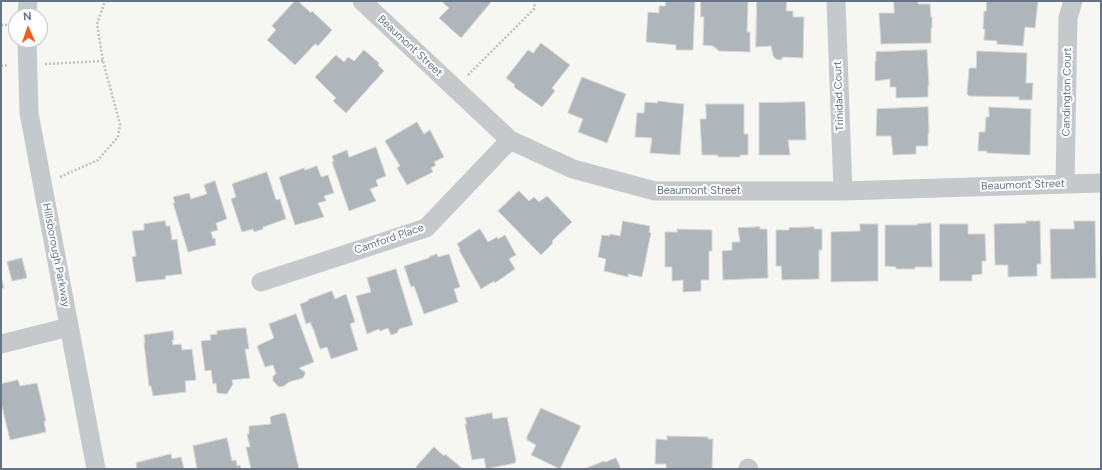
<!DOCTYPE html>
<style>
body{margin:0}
#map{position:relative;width:1102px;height:470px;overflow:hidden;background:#f6f6f3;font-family:Figtree,sans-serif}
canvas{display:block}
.frame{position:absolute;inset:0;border:2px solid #647385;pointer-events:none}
.north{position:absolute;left:8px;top:8px;width:40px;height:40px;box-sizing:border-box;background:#fff;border:1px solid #c1c7ce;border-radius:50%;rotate:357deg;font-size:11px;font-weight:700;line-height:16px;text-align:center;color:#647385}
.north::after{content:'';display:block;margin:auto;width:14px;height:18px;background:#eb5f1e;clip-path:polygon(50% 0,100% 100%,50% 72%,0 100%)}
</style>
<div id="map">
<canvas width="1102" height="470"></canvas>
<div class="frame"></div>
<div class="north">N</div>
</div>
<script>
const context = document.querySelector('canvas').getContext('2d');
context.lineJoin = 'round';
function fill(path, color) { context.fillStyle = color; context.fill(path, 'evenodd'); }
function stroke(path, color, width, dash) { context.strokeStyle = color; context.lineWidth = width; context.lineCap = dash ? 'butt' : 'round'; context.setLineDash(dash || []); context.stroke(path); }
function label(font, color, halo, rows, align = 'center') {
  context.font = font + ' Figtree,sans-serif'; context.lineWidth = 4; context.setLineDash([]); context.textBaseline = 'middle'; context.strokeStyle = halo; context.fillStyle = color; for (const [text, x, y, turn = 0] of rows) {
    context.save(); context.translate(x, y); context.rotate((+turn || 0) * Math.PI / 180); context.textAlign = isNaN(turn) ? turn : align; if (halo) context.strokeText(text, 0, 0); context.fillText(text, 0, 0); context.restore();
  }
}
const building = new Path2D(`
 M295,1H298L311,13L312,11L332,30L318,46L315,44L295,65L267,40L276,30L272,26Z
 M446,1H492L461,38L439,18L449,8L443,3Z
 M666,1H695L693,50H676V45L646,42L648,12L659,13V6H665Z
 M701,1H748L747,32H750V52L719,51L713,46L703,45L704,17H701Z
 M757,1H787L786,11H793V17H804L803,58L783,57L781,60L776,59L773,56L771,46L756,47Z
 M894,1H918V4H930L931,17H932V28H931V43L881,44L879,13H894Z
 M987,1H1038L1035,28L1025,27L1023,46L997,44V41L984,40L985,29H983L984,11H986Z
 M541,43L570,65L552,88L555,91L542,107L514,87L515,85L506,78L528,50L533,53Z
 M364,50L379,63L378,65L384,71L346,113L333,101L336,98L315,77L336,55L344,62L348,57L354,61Z
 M927,50L929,85H928V97L896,98V87H890V79L875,81V61H876V52Z
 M977,51L1027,53L1026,83H1033L1032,100H1019V97L969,96L967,94L969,69L970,68H976Z
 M582,77L626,94L607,143L578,132L583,119L568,113Z
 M658,101L684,104L680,155L650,153L652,138L635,137L637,113H644L645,102L657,103Z
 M805,102L806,140H788L790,155H759V103Z
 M706,104H744V134H748V155H740V157H718V155H702L700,119H706Z
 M928,107L929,133H928V146H916V154L893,155L891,136H876L877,109Z
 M989,107L1031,109L1030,155L987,153V151H978L979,132H985L986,117H989Z
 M417,122L424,134L430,130L444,157L434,162L436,165L431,168L433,172L407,185L397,168L400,166L385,141Z
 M376,147L386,176L376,180L378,186L370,189L376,201L349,211L332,162L334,161L332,156L347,150L349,157Z
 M317,166L321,177L328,175L334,193L324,196L326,201L318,203L324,217L295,225L279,177L304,168L305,170Z
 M267,172L276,200L280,199L286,219L263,227V229L254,232L253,229L242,232L231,199L236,197L232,184Z
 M215,181L227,219L216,223L218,230L211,232L213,239L215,238L216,245L188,252L173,203H175L173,197L189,193L191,199L207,194L204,185Z
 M519,191L529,201L534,197L539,202L547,196L572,222L552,241L553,243L541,255L498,211Z
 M165,221L166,226H170L172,240L177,239L182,274L165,276L166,279L136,282L132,257L136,256L132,231L144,230V224Z
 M623,221L650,226L649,232L651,233L642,277L628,274V277L604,271L606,259L598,257L602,235L610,236V234L620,236Z
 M1026,221H1040L1041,264H1037V276L1008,277V265H995L994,224L1026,223Z
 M1074,221H1095L1096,278L1051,279L1050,229H1074Z
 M931,223L932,267H915V269H896V267L885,266V225H917V224Z
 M860,224H878V281L831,282V232L860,231Z
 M940,224H968V234H985L986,261H982V274L972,275V281H940Z
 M760,227V229H767L768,278L723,280L722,251L732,250V242H740L738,228Z
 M814,227V229H822V250H819V279L782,280L781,266H776V230H789V228Z
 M480,229L488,242L497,237L498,239L505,235L516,255L509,259L515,269L495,283L494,281L481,289L459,250L460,249L457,244Z
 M677,229L712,230V251H709V280H701V291L683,292V280L672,281V267H665V232H677Z
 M437,254L438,257L449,254L460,287L454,289L458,302L424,314L414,286L411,287L404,266L429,258V257Z
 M22,258L27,278L12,281L7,262Z
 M396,269L413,325L399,329L397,333L391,335L388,328L380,331L379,329L367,334L356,296L371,292L367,278Z
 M1,277L4,288H1Z
 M332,291L335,299L346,294L355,322L350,324L358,350L331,359L327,347L320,349L314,331L310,322L306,324L300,304L308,301V300Z
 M296,314L314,362L299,368L305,372V374L303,378L289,382L284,386L279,387L273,381V376L276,374L273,365L265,367L257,346L274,338L269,324Z
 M238,328H246L249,349H245L250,378L232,380L233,384L227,394L217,393L216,383L213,384L211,370L205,371L201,341L211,340L210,335L217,334V331Z
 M173,331L174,340H172L173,345L181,344L182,350L192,349L196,380L185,381L186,392L153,396L151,386H149L144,343H145L144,335Z
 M18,380L20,386L37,383L46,421H44L46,432L10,440L1,402V384Z
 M541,408L581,426L560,469L531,455L536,445L527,440V437Z
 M284,413L286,414L299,469H251L246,447H250L247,434H249V426L271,424L270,417L272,416Z
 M492,413L493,419L507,417L516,460L515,463L486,469L484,458L472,460L465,424H467L465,418Z
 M667,436L708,437V439H713L712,469H666V464H655L656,439L667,440Z
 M227,438L232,461L236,460L237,466L240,465L241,469H197L193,446Z
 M434,447L444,456L445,454L463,469H418L416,467Z
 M171,454L172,459L181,457L184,469H137L136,463Z
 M616,458L621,469H584L604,461L605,462Z`);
fill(building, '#afb6bb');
stroke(building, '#d7d8d5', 1);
stroke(new Path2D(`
 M1,25H7
 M45,64L103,61
 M1,66L8,65
 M468,75L534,9L535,1
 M60,177L98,160L118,137L120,124L103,61L97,24L104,4L107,1`), '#bfc0c3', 2.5, [2, 2]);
stroke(new Path2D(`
 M362,1L510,140L573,169L655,191H843L1101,183
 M836,1L843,191
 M27,16L28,1
 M27,40L29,113L96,469
 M1065,184L1068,18L1073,1
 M261,282L426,228L510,140
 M1,344L69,327
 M748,468L749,469`), '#c6c9cc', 19);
label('11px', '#647385', '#fff', [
 ["Beaumont Street",410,46,43],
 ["Candington Court",1067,92,-89],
 ["Trinidad Court",839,96,-92],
 ["Beaumont Street",1023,185,-2],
 ["Beaumont Street",699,191],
 ["Camford Place",389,239,-19],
 ["Hillsborough Parkway",56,255,79]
]);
</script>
